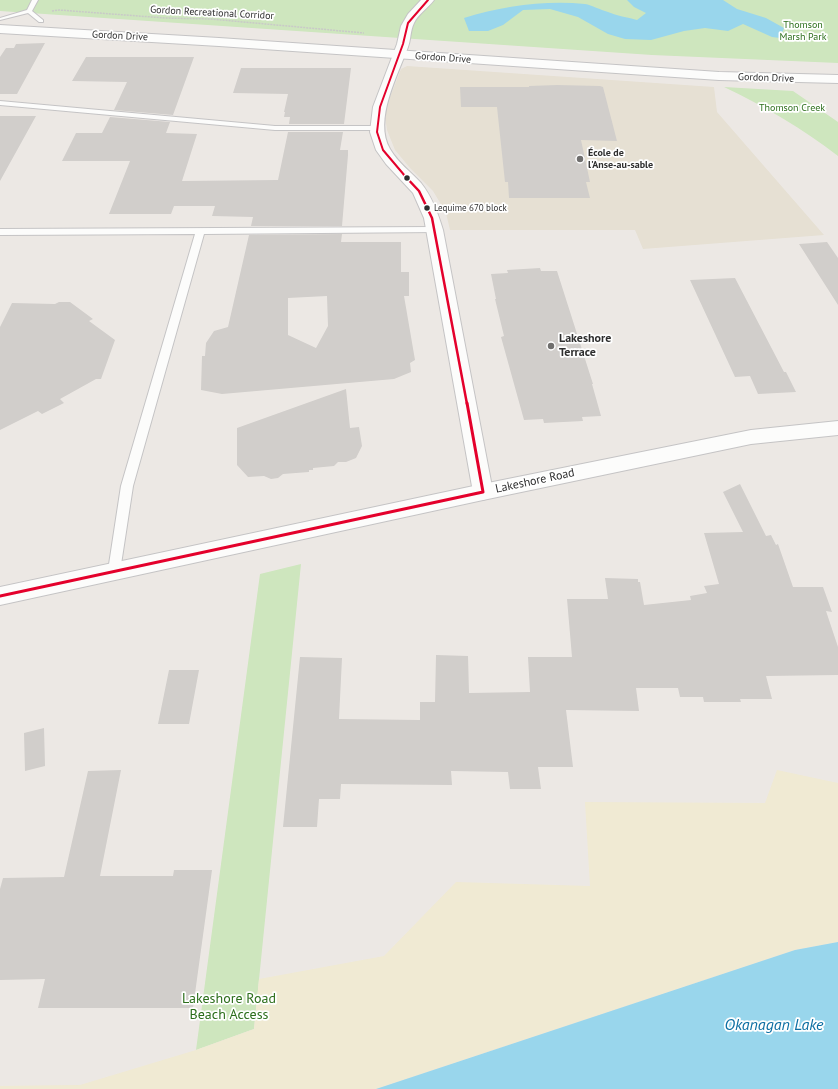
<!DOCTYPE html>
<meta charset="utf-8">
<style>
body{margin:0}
canvas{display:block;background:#ece8e4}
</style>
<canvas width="838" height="1089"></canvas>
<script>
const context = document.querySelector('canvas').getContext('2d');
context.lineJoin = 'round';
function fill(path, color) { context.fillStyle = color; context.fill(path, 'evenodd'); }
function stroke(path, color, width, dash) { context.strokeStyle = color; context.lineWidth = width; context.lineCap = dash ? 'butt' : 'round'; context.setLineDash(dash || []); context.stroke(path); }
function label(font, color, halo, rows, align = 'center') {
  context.font = font + ' "PT Sans",sans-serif'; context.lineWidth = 3.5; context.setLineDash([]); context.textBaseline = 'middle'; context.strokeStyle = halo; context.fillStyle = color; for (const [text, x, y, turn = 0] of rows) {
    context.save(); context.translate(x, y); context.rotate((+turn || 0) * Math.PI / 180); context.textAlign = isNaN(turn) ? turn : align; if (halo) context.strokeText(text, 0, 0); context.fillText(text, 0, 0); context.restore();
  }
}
fill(new Path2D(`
 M407,66L714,87L717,112L824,235L643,249L635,230H450L446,213L439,201L433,191L410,168L395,150L387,130L385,116L387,105L401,69Z`), '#e6e0d3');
fill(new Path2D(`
 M0,0H838V63L652,55L0,11Z
 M724,87L793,91L838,122V156C803,129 764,106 724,87Z
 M301,564L254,1029L196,1050L260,574Z`), '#cee6be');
fill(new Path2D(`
 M777,770L838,783V942L795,950L376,1089H0V1086L80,1085L196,1050L254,1029L259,979L384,956L456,882L590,886L585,802L765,803Z`), '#f0ead3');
fill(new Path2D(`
 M627,0H723L737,9L766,18L784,28L780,38L772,37L743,24L728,31L705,28L684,31L651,40L625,39L608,34L578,17L550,9L523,10L503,25L488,31H469L464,18C503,6 545,0 585,4C592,5 600,10 608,12C617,16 627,17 637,20L646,13L634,7Z
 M838,942V1089H376L795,950Z`), '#99d6ec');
fill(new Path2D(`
 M45,43L17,94H0V57L6,48H14L16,44Z
 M86,57H194L173,115L114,110L127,82L72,81Z
 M241,68H351L344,124H289L290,117H284L285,112H284L288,94L233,93Z
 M557,85L600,86L603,87L617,141L581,140L590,182H586L590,198H509L508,182H505L497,107H461L460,87H529V86Z
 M0,116H36L0,181Z
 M110,117L170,122L166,133L197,134L182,181L278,180L288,132H343L340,150H348V155L342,226H251L253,217L212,216L215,206H174L171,214H109L130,161H62L76,133H102Z
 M342,234L341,242H401V272H409V296H404L415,360L410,363L411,372L394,379L222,394L201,390L202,356H205L206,343L214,331L228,327L249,235ZM327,296L328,326L316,348L288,335V298Z
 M827,242L838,258V305L799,244Z
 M540,268L541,271H557L593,384H592L601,416L582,417L583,421L544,423L543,419L524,420L501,337L504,336L495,299H496L491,274L508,273L507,270Z
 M735,278L784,372H786L796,392L758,394L750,376L735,377L690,280Z
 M59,302H70L93,319L89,321L115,340L101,379H96L60,399L64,403L42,414L38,411L0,430V327L12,303L55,304Z
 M346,389L350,428L359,427L362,446L356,458L346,462H338L334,466L313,468V470H309V472L283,474L278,478L271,479L264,476L248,477L237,465V428Z
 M740,484L766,536L771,535L776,545L778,544L793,587H823L832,612L826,611L838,647V675L766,676L772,699H740L741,702H704L703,697H680L678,688H636L639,711L566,710L573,767H538L541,789H510L508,772L451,771L452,785L341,784L340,799H319L317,827H283L300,657L342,658L339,719L420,720V702H435L436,655L468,656L469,693L530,692L528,657H572L567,599H608L605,578L638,579V582H640L644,605L691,600L690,596L707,593L704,586L719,584L704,533L743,532L723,492Z
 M169,670H199L189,724H158Z
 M44,728L45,766L25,771L24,733Z
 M121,770L100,876H173L174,870H212L193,1008H38L45,979L0,980V889L3,878L64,877L88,771Z`), '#d1cecb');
const lane = new Path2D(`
 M32,0H38L32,11L43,20V22H39L28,13L0,20V18L27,10Z
 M0,101L275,126H378L382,128L378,130H275L0,105Z
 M435,227L438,228L439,230L438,232L204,234L133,486L120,571L118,574L114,576L110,574L108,571L121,486L195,234L0,235V229Z`);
const street = new Path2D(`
 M421,0H434C428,8 418,14 414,23C410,31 411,39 408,47C398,75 373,120 390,149C398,163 411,172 421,183C432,197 438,213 443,230L493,492L490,497L483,500L476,497L473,492L424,218L413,193L386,164L376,150L370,132L373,107L397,44L401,26L408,14Z`);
const secondary = new Path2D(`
 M0,25L219,38L719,72L838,75V83L719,80L219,46L0,33Z
 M838,421V435L751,444L483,500L0,605V587L483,484L751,430Z`);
stroke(lane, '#c5c4c5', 2);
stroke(street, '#c5c4c5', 2);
stroke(secondary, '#c5c4c5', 2);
stroke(new Path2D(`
 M52,11L59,10L165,18L211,19L364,33`), '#c9c9c8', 1.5, [2, 1]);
fill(lane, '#fcfcfb');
fill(street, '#fcfcfb');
fill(secondary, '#fcfcfb');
stroke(new Path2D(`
 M405,176L383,150L377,132L380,107L403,44L408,23L428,0`), '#e4002b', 2);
stroke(new Path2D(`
 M404,175L419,191L432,218L467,404`), '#e4002b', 2.5);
stroke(new Path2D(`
 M0,596L483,492L467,403`), '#e4002b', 3);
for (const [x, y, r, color] of [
 [580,159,4,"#706f6e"],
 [407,178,3.5,"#2e2e2e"],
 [427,208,3.5,"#2e2e2e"],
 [551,346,4,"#706f6e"]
]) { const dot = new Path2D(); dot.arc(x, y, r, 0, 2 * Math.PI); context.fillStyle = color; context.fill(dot); stroke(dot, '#fff', 1.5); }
label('9px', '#2e2e2e', '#fff', [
 ["Lequime 670 block",434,208]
], 'left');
label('10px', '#2e2e2e', '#fff', [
 ["Gordon Recreational Corridor",212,13,3],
 ["Gordon Drive",120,36,3],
 ["Gordon Drive",443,58,4],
 ["Gordon Drive",766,78,2]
]);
label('10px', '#2c6e1b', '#fff', [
 ["Thomson",803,25],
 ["Marsh Park",803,37],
 ["Thomson Creek",792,108]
]);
label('bold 10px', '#2e2e2e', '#fff', [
 ["École de",588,153],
 ["l'Anse-au-sable",588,165]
], 'left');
label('bold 12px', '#2e2e2e', '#fff', [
 ["Lakeshore",559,339],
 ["Terrace",559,353]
], 'left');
label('12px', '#2e2e2e', '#fff', [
 ["Lakeshore Road",535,481,-12]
]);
label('14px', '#2c6e1b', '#fff', [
 ["Lakeshore Road",229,999],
 ["Beach Access",229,1015]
]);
label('italic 16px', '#0d6fa3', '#fff', [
 ["Okanagan Lake",774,1025]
]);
</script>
